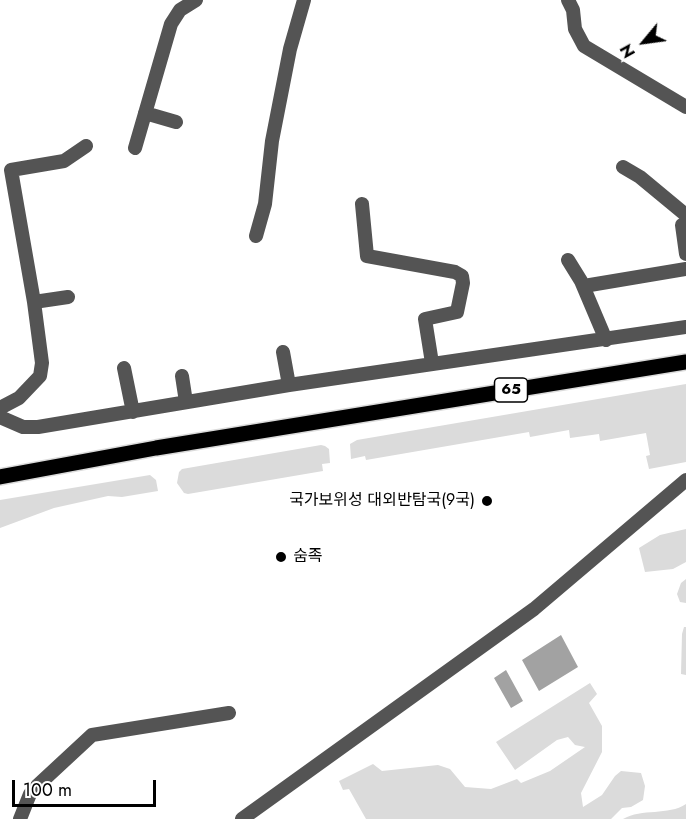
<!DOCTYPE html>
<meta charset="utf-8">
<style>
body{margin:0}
#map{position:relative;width:686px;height:819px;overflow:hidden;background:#fff;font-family:Jost,sans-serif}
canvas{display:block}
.north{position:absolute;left:614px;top:12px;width:60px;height:60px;-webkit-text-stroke:4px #fff;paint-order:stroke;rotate:241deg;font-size:16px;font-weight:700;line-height:24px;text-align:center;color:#000}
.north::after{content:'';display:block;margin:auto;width:21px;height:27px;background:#000;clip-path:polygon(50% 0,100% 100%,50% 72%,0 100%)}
.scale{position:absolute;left:12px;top:780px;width:144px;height:27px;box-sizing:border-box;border:3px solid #000;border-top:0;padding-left:8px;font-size:18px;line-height:21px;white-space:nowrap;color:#000;-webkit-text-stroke:4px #fff;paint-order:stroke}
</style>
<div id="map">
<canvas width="686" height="819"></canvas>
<div class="north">N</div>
<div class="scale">100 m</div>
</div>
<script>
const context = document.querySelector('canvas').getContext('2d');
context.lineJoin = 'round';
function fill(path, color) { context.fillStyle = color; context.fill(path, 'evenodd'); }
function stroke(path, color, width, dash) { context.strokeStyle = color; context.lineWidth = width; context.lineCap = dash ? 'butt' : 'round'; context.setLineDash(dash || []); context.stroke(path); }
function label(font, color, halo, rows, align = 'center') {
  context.font = font + ' Jost,"Noto Sans KR",sans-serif'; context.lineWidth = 5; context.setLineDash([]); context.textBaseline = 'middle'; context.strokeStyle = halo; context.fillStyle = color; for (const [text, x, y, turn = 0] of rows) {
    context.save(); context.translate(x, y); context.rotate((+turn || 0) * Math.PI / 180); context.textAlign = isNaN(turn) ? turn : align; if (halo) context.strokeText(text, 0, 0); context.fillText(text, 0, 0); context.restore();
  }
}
fill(new Path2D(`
 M686,384V462L649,469L646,456L650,455L646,433L600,441L599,434L570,438L569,430L530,437L529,432L366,460L365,456L351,459L350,444L357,440Z
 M321,445L325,446L329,449L330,463L322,464L323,471L188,494L184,493L177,483L179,472L182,469Z
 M150,475L156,480L158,491L122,497L108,496L54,508L0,528V500Z
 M686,529V562L673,569L645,572L639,548L660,535Z
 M686,579V603L680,602L677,594L681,583Z
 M684,627H686V675L681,674L682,634Z
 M590,683L597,694L589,703L602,726V752L581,793L583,807L602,795L615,776L621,771L641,773L645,786L643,800L631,807L622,808L611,819H366L349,789L343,790L339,781L373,764L382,771L438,765L450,769L465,787L491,789L517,779L521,783L550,771L585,747L575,745L568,737L557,740L515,770L496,742Z
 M686,804V819H623C642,808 668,816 686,804Z`), '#dbdbdb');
fill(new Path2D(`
 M561,635L578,667L539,691L522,660Z
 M506,670L523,701L511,708L494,678Z`), '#a2a2a2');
const major = new Path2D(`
 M0,477L156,448L686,362`);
stroke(major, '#dbdbdb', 18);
stroke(new Path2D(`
 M568,0L573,10L575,29L584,46L686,107
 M145,113L176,122
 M135,148L171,24L180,10L196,0
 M623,167L640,177L686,215
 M362,204L367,256L455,272L462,276L463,283L457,312L425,319L432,363
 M686,225H682L686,254
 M256,236L265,204L272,141L290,49L304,0
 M568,260L581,281L606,340
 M584,286L686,269
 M34,302L11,170L64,161L86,146
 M283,352L289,385
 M124,368L133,412
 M182,376L186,402
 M0,408L19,398L40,376L42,363L34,302L68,297
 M0,417L23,427H38L289,385L686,327
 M20,819L30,794L37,786L92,735L229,713
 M242,819L534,609L686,480`), '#545454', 14);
stroke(major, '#000', 15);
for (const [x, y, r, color] of [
 [487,501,6,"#000"],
 [281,557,6,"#000"]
]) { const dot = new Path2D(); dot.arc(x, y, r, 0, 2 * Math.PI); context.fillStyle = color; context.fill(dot); stroke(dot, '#fff', 2); }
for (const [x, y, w] of [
 [511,390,33]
]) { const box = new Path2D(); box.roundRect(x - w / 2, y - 12, w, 24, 4.5); context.fillStyle = '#fff'; context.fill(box); stroke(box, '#000', 1.5); }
label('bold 15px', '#000', null, [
 ["65",511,390]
]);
label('16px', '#000', '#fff', [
 ["국가보위성 대외반탐국(9국)",475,501],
 ["숨족",293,557,"left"]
], 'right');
</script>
